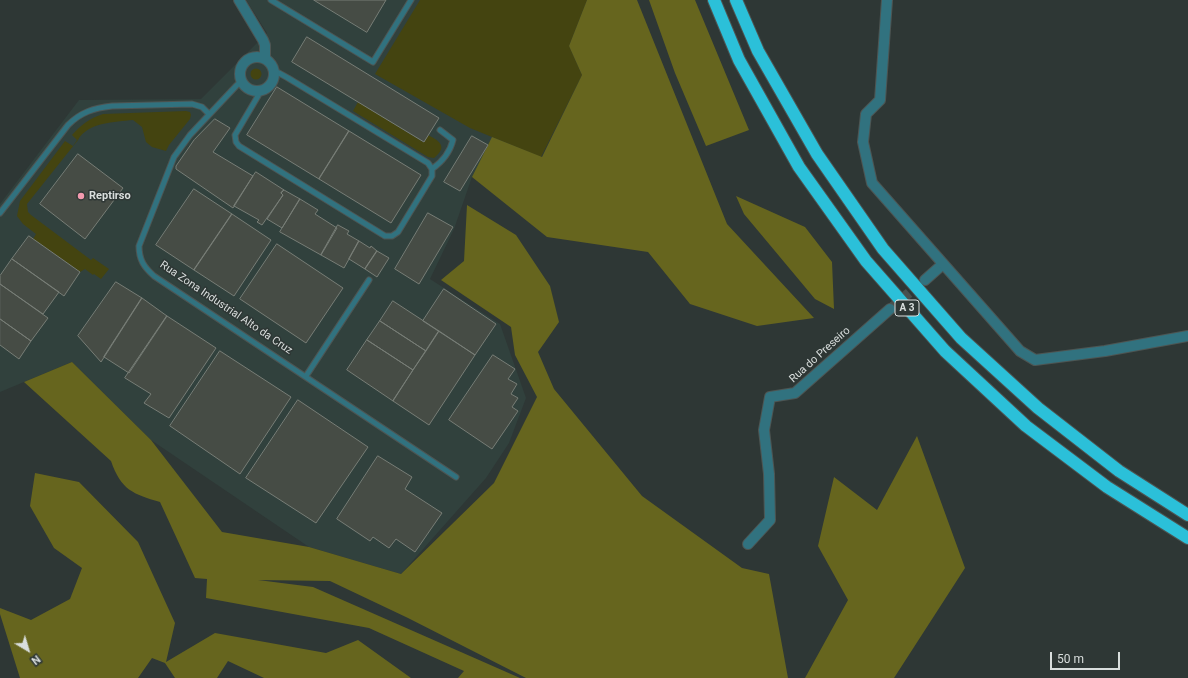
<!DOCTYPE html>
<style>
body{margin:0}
#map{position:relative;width:1188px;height:678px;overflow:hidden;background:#2e3735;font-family:Roboto,sans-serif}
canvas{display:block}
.north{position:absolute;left:8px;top:630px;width:40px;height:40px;-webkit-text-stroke:3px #2e3735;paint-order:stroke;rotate:142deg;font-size:11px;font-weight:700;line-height:16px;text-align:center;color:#d9dedd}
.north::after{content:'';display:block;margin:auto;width:14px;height:18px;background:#d9dedd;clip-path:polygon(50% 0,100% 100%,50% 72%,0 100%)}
.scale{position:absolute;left:1050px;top:652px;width:70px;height:18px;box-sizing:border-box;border:2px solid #d9dedd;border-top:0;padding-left:5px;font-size:12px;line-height:14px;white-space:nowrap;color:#d9dedd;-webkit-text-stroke:3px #2e3735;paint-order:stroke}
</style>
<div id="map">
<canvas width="1188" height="678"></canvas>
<div class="north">N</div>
<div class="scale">50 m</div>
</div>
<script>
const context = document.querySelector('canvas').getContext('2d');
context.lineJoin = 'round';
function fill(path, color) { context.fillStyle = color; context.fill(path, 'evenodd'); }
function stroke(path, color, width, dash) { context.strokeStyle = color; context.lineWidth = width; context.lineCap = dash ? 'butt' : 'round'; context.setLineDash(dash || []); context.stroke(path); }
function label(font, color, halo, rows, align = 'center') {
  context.font = font + ' Roboto,sans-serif'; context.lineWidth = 3; context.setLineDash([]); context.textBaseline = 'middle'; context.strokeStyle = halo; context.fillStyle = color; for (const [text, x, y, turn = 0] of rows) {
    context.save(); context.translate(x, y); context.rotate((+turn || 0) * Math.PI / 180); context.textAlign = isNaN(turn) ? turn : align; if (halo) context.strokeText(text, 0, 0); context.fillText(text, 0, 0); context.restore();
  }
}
fill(new Path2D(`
 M246,0H587L569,46L582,75L541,157L472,177L454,229L430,279L500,324L526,398L509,443L486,478L401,574L309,547L151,440L72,362L0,392V204L79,100L201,99L267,33Z`), '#31413d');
fill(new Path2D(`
 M420,0H587L569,46L582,75L541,157L470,128L375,74Z
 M250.5 74a5.5 5.5 0 1 1 11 0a5.5 5.5 0 1 1-11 0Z
 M358,102L423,142L428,135C440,141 448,147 434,158L428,157L353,111Z
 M186,111L190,112L191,115L190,119L169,145L166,151L152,147L146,142L142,127L133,120C115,122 88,122 78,140L27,204L28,212L31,215L91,260L93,258L109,269L101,279L94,274L93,275L85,269L80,272L33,239L36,234L23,224L17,216L20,201L65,141L73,146L77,140L72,135C81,125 90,118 103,114Z`), '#444410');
fill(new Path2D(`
 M587,0H637L727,224L814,318L757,326L690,304L648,252L547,237L472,177L492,137L542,157L582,75L569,46Z
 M649,0H695L749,130L706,146L675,73Z
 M736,196L805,227L832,262L834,309L815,299L744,214Z
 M467,205L516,235L550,286L559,322L538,352L554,389L642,496L742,568L769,574L788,678H526L408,618L330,581L258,580L313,587L520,678H458L464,671L369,628L206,598L207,579L195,578L160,502C133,494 121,490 111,461L24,382L72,362L151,440L222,532L309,547L401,574L494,483L537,397L515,355L511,327L441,280L464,261Z
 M917,436L965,568L894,678H805L848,600L818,546L834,477L877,510Z
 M35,473L79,482L138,542L175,623L166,662L215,633L326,653L358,640L411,678H264L228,661L217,678H175L165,663L152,658L138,678H20L0,614V608L31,620L70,599L82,568L54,548L30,506Z`), '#66651e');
const building = new Path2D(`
 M314,0H386L367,32Z
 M307,37L439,118L424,142L292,62Z
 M277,87L349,131L319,179L247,135Z
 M215,119L230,128L213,152L253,176L233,208L176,169V166L194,140Z
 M349,131L421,175L391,223L319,179Z
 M472,136L488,145L460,191L444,182Z
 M78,154L123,188L85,239L40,204Z
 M256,172L284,190L281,193L283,195L262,225L257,222L259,220L234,206Z
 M194,189L232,214L194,270L156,245Z
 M284,190L300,199L282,228L267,219L283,195L281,193Z
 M300,199L318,210L315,214L337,228L321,255L280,232Z
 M428,213L453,227L419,284L395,269Z
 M232,214L271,240L234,296L194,270Z
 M338,225L349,231L347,234L359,241L344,268L321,255Z
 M29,236L80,272L64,296L12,259Z
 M359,241L370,248L371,246L377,251L365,269L349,259Z
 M277,244L343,288L306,343L240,299Z
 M377,251L389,258L377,277L365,269Z
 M12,259L59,292L43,314L0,284V276Z
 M116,282L142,298L101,362L78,336Z
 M0,284L48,318L31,341L0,319Z
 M444,289L496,324L475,355L423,321Z
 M142,298L167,316L129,373L104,357Z
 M393,301L439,331L426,351L380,321Z
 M167,316L216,348L169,418L144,403L151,394L125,378Z
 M0,319L31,341L19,359L0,345Z
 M380,321L426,351L413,370L367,340Z
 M439,331L475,355L429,425L393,401Z
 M367,340L413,370L393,401L347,370Z
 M220,351L291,397L240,474L170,426Z
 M493,355L515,369L508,379L517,384L511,394L518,398L512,407L518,411L492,449L449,420Z
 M298,400L368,447L316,523L246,478Z
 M378,456L412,477L405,489L442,513L415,552L396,539L389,548L373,537L370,541L337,519Z`);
fill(building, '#464c45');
stroke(building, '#777d76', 1);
stroke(new Path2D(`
 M890,309L922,282`), '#48504e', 10, [10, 5]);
const service = new Path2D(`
 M271,0L373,62L411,0
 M241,82L237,85L190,135L174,157L139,246C139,260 144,267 154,276L456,477
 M258,91V96L235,135L236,142L239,146L385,236H392L398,232L432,176V169L428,163L288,78L279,73L274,72
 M432,169C442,162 450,152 453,140L440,130
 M0,213L68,125C81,112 94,108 112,106L192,104L202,107L209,114
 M306,376L369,280`);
const minor = new Path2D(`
 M925,280L943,264
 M748,544L770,520L769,474L764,430L770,397L795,393L890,309`);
const tertiary = new Path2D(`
 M239,0L263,40L265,45V59
 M887,0L880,100L866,114L863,142L872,183L1020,351L1035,360L1105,351L1188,336
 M240 74a17 17 0 1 1 34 0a17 17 0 1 1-34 0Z`);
const motorway = new Path2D(`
 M714,0L739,60L799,167L866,261L945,351L1026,426L1107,487L1188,538
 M736,0L758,51L817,154L883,249L961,338L1038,408L1119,471L1188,515`);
stroke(service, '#4d5553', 7);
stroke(minor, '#4d5553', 12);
stroke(tertiary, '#4d5553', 12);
stroke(motorway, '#4d5553', 14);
stroke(service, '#31727f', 5);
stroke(minor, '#31727f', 10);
stroke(tertiary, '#31727f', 10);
stroke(motorway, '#2bc0d9', 12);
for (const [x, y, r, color] of [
 [81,196,4,"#f29aae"]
]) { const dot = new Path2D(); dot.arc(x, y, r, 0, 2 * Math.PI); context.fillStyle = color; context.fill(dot); stroke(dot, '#2e3735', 1.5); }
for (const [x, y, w] of [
 [907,308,24]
]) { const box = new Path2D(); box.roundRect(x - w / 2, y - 8, w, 16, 3); context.fillStyle = '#2e3735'; context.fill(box); stroke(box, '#d9dedd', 1); }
label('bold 10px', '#d9dedd', null, [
 ["A 3",907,308]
]);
label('bold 11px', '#d9dedd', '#2e3735', [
 ["Reptirso",89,196]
], 'left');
label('11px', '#d9dedd', '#2e3735', [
 ["Rua Zona Industrial Alto da Cruz",226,308,34],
 ["Rua do Preseiro",820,355,-42]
]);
</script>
